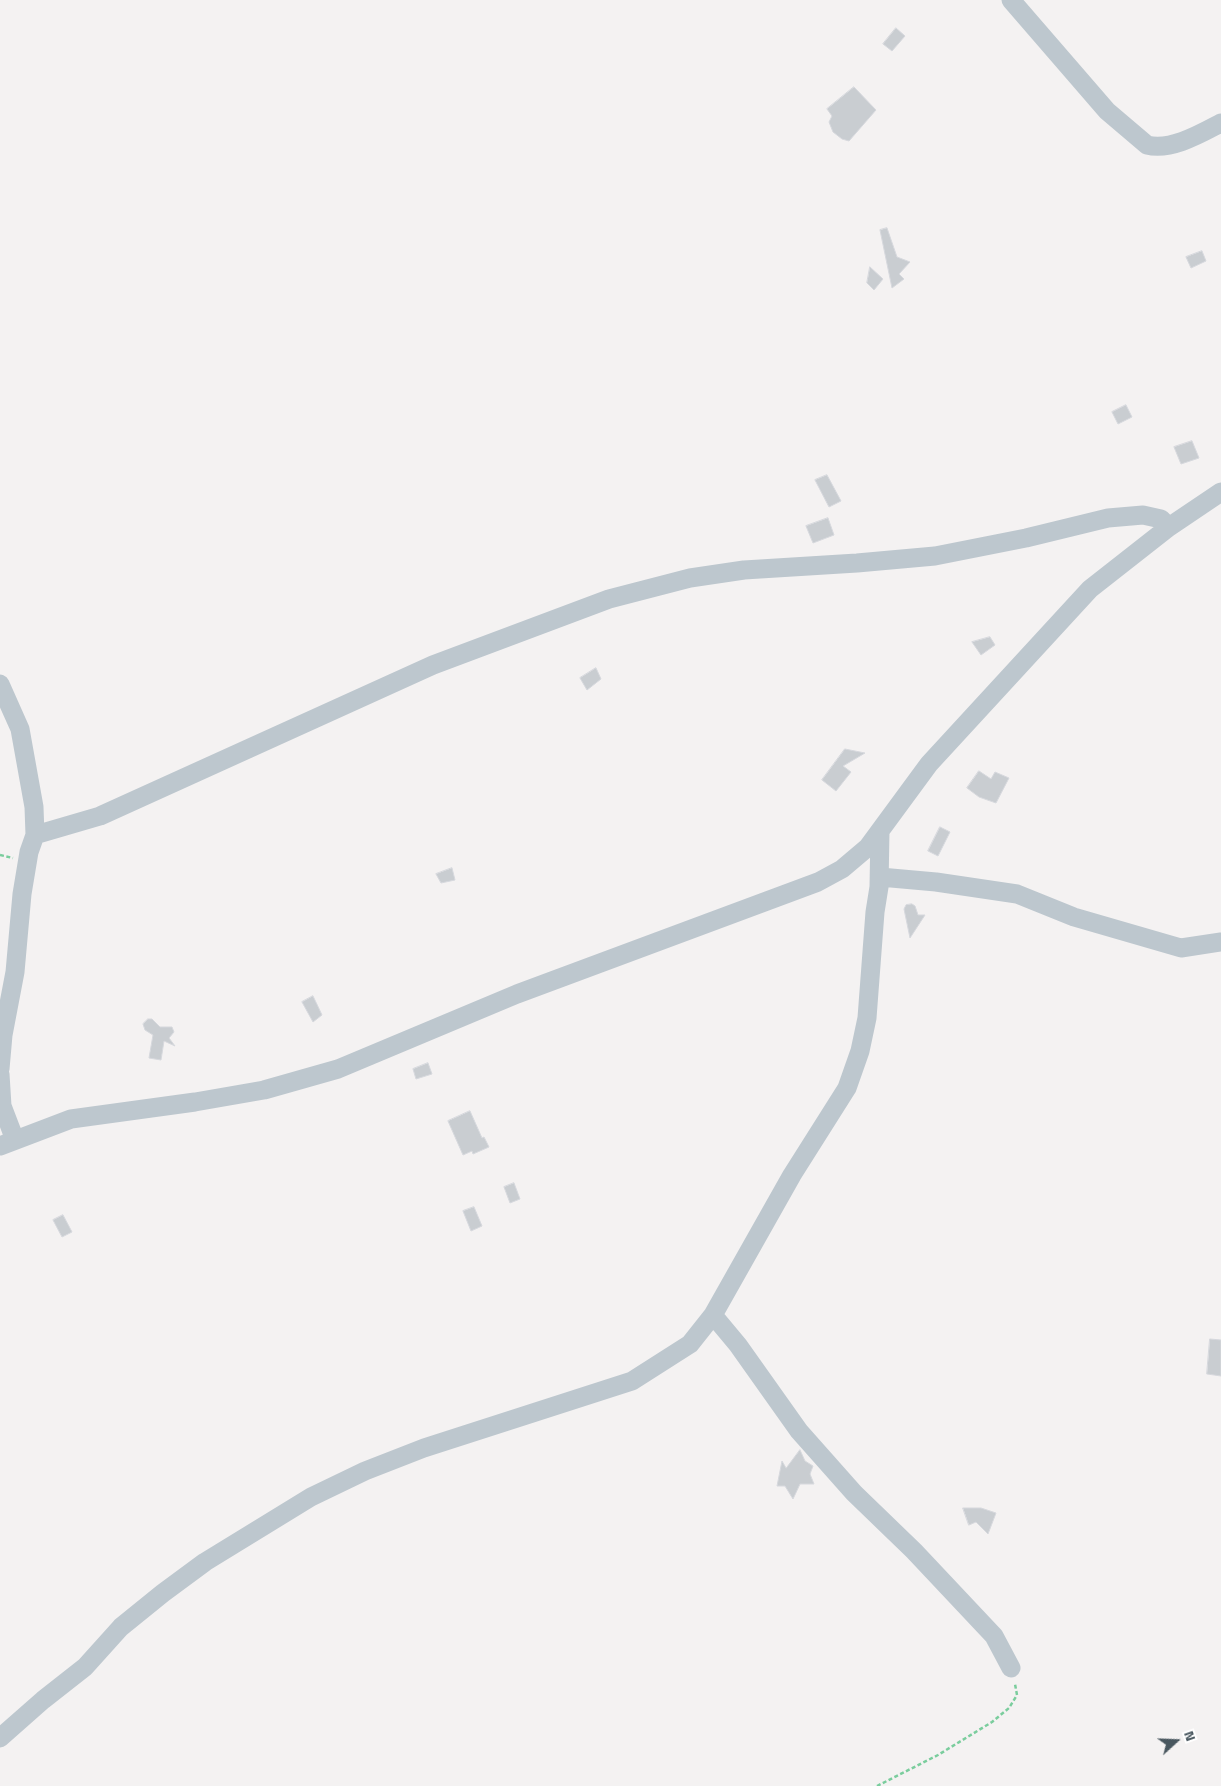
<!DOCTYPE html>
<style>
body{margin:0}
#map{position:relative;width:1221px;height:1786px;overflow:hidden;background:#f4f2f2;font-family:"Titillium Web",sans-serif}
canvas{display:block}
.north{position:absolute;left:1151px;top:1716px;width:50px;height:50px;-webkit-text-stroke:4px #fff;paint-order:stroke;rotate:70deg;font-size:14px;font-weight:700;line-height:20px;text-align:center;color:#49575f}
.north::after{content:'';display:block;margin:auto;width:18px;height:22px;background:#49575f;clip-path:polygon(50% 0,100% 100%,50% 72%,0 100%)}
</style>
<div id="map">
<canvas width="1221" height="1786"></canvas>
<div class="north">N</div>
</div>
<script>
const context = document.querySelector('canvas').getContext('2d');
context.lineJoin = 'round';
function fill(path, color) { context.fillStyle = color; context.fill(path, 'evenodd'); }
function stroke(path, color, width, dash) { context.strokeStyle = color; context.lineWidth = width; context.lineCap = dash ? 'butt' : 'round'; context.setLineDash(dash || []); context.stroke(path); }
const building = new Path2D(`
 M896,28L905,36L892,51L883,44Z
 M854,87L876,110L849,141L842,139L833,132L829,122L832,116L827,109Z
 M887,228L897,257L910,262L899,274L904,279L892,288L880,230Z
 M1202,251L1206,261L1191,268L1186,257Z
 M870,267L883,279L874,290L867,283Z
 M1126,405L1132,417L1118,424L1112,412Z
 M1192,441L1199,458L1181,464L1174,447Z
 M827,475L841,501L829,507L815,480Z
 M828,518L834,535L813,543L806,526Z
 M990,637L995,645L981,655L972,642Z
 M596,668L601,679L587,690L580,678Z
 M845,749L865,753L843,766L851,772L836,791L822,780Z
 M979,771L991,779L995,772L1009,778L996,803L979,797L967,788Z
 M940,827L950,832L938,856L928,851Z
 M452,868L455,880L441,883L436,874Z
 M912,904L915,906L918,915H925L910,938L904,909L906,905Z
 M313,996L322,1015L313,1022L302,1002Z
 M148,1019H152L160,1027H172L174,1032L169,1038L175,1046L164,1041L161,1060L149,1058L153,1035L145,1030L143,1024Z
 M428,1063L432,1074L416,1079L413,1069Z
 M470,1111L482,1138L484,1137L489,1147L473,1154L472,1151L463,1155L448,1121Z
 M514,1183L520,1199L510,1203L504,1187Z
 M474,1207L482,1226L471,1231L463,1211Z
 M63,1215L72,1232L62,1237L53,1220Z
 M1210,1339L1221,1340V1376L1207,1374Z
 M800,1450L805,1461L813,1466L810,1474L814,1484H800L793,1499L785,1486H777L782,1461L786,1468Z
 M963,1508H981L996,1513L988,1534L976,1522L969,1525Z`);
fill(building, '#c9cdd1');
stroke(building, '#d6d8dd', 1);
stroke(new Path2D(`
 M0,855L13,858
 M877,1786L938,1755L992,1722L1009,1708L1017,1695L1015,1684`), '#7acd9d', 2.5, [4, 2.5]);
stroke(new Path2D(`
 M1011,0L1107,111L1147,145C1171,151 1200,134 1221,123
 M0,684L20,729L34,807L35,835L29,852L22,894L15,972L3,1035L0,1069
 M35,835L100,816L433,665L609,599L690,578L744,570L857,563L935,556L1026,538L1108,518L1143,515L1161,519L1169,527
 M880,877L936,882L1017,894L1074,917L1181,948L1221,942
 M0,1074L2,1106L15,1140
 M0,1146L71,1119L195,1102L264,1090L338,1069L517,994L818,882L842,869L868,847L929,764L1090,589L1169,527L1221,492
 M713,1315L738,1345L799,1431L854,1493L914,1551L994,1636L1011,1668
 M0,1738L43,1700L85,1667L121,1627L163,1593L205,1562L311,1497L365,1471L424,1448L632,1381L690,1344L713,1315L792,1175L847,1088L860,1051L867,1018L875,912L879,887L880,831`), '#bdc7ce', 19);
</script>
